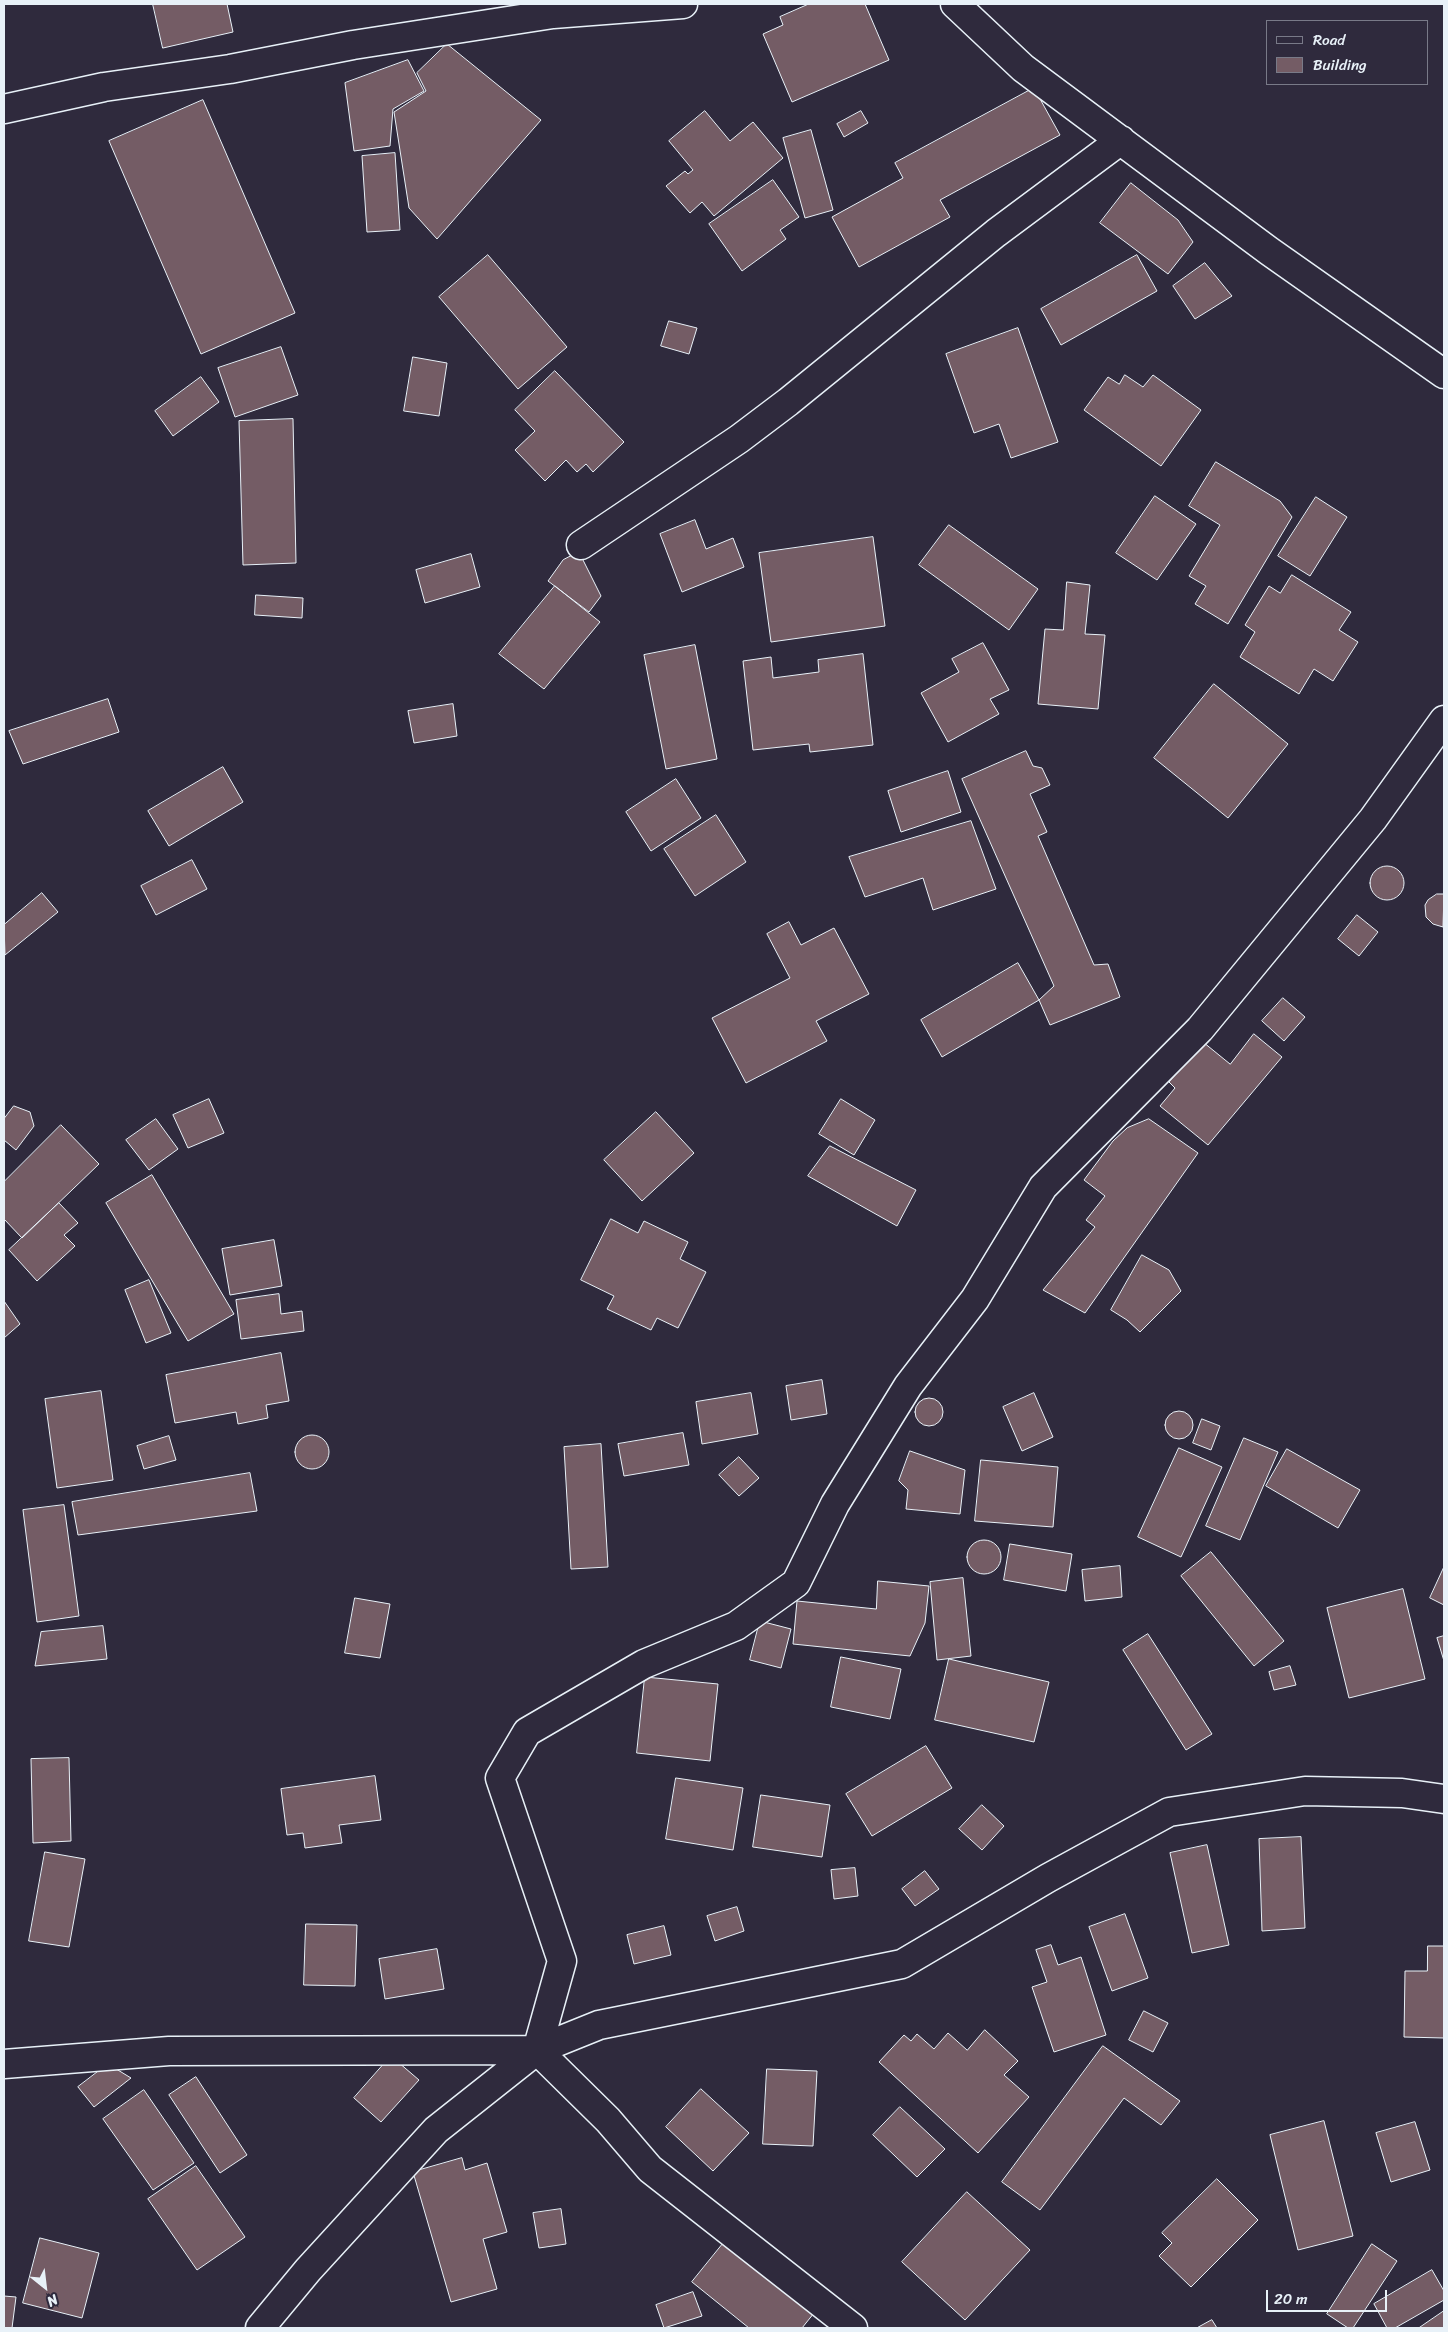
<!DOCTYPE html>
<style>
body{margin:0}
#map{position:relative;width:1448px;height:2332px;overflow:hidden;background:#2f2a3d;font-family:Sriracha,sans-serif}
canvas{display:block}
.frame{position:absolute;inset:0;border:5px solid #e8f1f8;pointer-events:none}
.legend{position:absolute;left:1266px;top:20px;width:162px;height:65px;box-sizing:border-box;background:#2f2a3d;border:1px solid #797a88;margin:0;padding:6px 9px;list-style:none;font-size:15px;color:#e8f1f8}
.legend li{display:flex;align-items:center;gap:10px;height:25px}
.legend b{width:25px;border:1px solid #797a88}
.north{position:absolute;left:20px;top:2262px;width:50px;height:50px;-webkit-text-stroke:4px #2f2a3d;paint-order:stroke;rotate:151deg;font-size:14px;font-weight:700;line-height:20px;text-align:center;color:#e8f1f8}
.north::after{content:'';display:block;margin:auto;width:18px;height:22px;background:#e8f1f8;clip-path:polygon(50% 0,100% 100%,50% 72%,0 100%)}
.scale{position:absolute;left:1266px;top:2290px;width:121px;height:22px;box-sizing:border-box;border:2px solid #e8f1f8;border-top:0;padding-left:6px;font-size:15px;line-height:18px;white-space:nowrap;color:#e8f1f8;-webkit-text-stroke:4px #2f2a3d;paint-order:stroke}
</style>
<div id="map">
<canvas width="1448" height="2332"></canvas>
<div class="frame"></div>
<ul class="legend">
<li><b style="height:6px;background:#2f2a3d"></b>Road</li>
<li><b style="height:14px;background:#745c65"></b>Building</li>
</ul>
<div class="north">N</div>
<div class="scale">20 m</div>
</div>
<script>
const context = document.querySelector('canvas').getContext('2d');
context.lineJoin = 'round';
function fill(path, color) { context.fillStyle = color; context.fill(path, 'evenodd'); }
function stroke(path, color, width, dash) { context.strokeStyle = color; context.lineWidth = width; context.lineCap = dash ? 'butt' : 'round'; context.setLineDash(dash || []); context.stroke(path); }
const building = new Path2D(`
 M153,4H227L233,32L163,48Z
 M809,4H865L889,60L792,102L763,34L783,25L780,17Z
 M447,44L541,120L437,239L409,208L394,112L426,91L417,73Z
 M408,60L424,91L393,109L390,146L354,151L345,83Z
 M1034,88L1060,135L940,200L950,217L859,267L832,217L903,178L895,163Z
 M203,100L295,313L201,354L109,141Z
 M705,111L730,141L753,122L783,158L714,216L702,202L690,213L666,186L685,171L688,174L693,170L669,141Z
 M861,111L868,123L844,137L837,124Z
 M811,130L833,210L805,218L783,138Z
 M395,153L400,230L367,232L362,156Z
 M773,180L799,217L780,230L786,239L742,271L709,224Z
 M1131,183L1178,220L1193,242L1168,274L1100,223Z
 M488,255L567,347L518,389L439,297Z
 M1137,255L1157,291L1061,345L1041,309Z
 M1205,263L1232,296L1195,319L1173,286Z
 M669,321L697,328L689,354L661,346Z
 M1018,328L1058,442L1011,458L999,424L974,433L946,354Z
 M281,347L298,395L235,417L218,368Z
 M413,357L447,363L439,416L404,411Z
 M555,371L624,442L593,472L586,464L577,472L566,460L545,481L515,450L535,431L515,410Z
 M1125,375L1143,387L1153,375L1201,410L1161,466L1084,410L1108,377L1119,384Z
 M201,377L219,402L173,436L155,411Z
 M293,419L296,563L243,565L239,421Z
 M1216,462L1280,501L1292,517L1228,624L1195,604L1206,586L1189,576L1220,525L1189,506Z
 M1155,496L1196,524L1157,580L1116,553Z
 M1316,497L1347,517L1310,576L1278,556Z
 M695,520L706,549L733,538L744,567L682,592L660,534Z
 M949,525L1038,589L1009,630L919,565Z
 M873,537L885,626L771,642L759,553Z
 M579,552L601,596L589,612L548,581L563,560Z
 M471,554L480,587L425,603L416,570Z
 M1292,575L1351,612L1339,630L1358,642L1333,681L1314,669L1299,694L1240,657L1255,632L1245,625L1269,586L1280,593Z
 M1067,582L1090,585L1085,634L1105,635L1098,709L1038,704L1045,629L1063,630Z
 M555,586L600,622L544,689L499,654Z
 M256,595L303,598L302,618L255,615Z
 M983,643L1009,690L990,699L999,714L948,742L921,693L959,672L952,659Z
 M695,645L717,759L666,769L644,655Z
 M863,654L873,745L810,752L809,744L753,750L743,661L771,657L773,678L819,672L818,660Z
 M1214,684L1288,744L1228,818L1154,758Z
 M108,699L119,732L23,764L9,731Z
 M453,704L457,736L414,743L408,711Z
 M1026,751L1033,766L1042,768L1050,785L1030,794L1047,832L1038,836L1094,965L1108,964L1120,997L1050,1025L1039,1000L1054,986L962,779Z
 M223,767L243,802L169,846L148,811Z
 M948,771L961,812L901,832L888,791Z
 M676,779L701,818L651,851L626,812Z
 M716,815L746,862L695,896L664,849Z
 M971,821L996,889L933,910L923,878L865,897L849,857Z
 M192,860L207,889L156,915L141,886Z
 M1370 883a17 17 0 1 1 34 0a17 17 0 1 1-34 0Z
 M42,893L58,912L5,955L4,925Z
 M1437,894H1444L1443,927L1433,924L1426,917L1425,905L1428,900Z
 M1357,915L1378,932L1359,956L1338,939Z
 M789,922L801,945L834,928L869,994L816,1021L827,1041L746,1083L712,1018L790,978L767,934Z
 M1018,963L1039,1000L942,1057L921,1020Z
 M1283,998L1305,1017L1284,1041L1262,1021Z
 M1254,1034L1282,1057L1208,1145L1160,1106L1175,1088L1169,1082L1203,1042L1230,1064Z
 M209,1099L224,1133L188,1148L173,1115Z
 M841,1099L875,1120L854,1155L819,1134Z
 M14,1106L30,1112L34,1126L16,1150L4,1140V1119Z
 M656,1112L694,1153L642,1201L604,1160Z
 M156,1119L178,1149L149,1170L126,1140Z
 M1149,1119L1198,1153L1085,1313L1043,1290L1095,1227L1086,1220L1105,1196L1084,1180L1113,1141L1127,1128Z
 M61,1125L99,1164L22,1238L4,1219V1182Z
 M830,1146L916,1190L897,1226L808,1176Z
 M152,1175L234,1314L188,1341L106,1203Z
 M59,1203L78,1223L64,1235L75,1246L37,1281L9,1250Z
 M611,1219L638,1233L644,1221L688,1242L680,1259L706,1272L678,1328L657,1318L651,1330L607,1309L614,1296L581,1280Z
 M274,1240L282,1286L230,1295L222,1249Z
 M1142,1255L1169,1270L1181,1291L1140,1332L1127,1320L1111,1310Z
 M149,1280L171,1333L146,1343L125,1290Z
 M279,1294L281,1314L302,1311L304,1331L241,1339L236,1300Z
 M4,1301L20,1324L4,1338Z
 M281,1353L289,1401L266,1405L268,1418L238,1424L236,1412L175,1423L166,1375Z
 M822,1380L827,1414L791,1420L786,1386Z
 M101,1391L113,1480L57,1488L45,1399Z
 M751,1393L758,1434L702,1444L696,1402Z
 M1034,1393L1053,1437L1022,1451L1003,1407Z
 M915 1412a14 14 0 1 1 28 0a14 14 0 1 1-28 0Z
 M1165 1425a14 14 0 1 1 28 0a14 14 0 1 1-28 0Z
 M1202,1419L1220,1426L1211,1450L1193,1443Z
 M683,1433L689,1465L624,1476L618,1444Z
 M295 1452a17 17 0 1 1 34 0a17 17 0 1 1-34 0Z
 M169,1436L176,1460L144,1469L137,1446Z
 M1244,1438L1278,1452L1240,1540L1206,1526Z
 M601,1444L608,1567L571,1569L564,1447Z
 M1179,1448L1222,1467L1181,1557L1138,1537Z
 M1287,1449L1360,1490L1338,1528L1266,1486Z
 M910,1451L965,1470L960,1514L906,1509L908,1490L899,1481Z
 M739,1457L759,1478L739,1496L719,1475Z
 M981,1460L1058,1467L1053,1527L975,1521Z
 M250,1473L257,1511L78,1535L72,1502Z
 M64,1505L79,1616L37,1622L23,1510Z
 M967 1557a17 17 0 1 1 34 0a17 17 0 1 1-34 0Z
 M1010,1544L1072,1554L1066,1591L1004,1580Z
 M1211,1552L1284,1641L1254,1666L1181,1576Z
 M1120,1566L1122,1597L1085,1601L1082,1570Z
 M1444,1567V1605L1430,1598Z
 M963,1578L971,1656L937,1660L930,1582Z
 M878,1581L929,1586L925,1623L910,1656L793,1644L797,1601L876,1609Z
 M1403,1589L1425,1679L1349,1698L1327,1608Z
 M355,1598L390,1604L380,1658L345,1653Z
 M760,1621L791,1629L781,1668L750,1660Z
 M103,1626L107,1659L35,1666L41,1632Z
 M1148,1634L1212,1734L1186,1750L1123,1650Z
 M1444,1636V1661L1437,1638Z
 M841,1657L901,1669L890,1719L831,1707Z
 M949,1659L1049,1682L1034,1742L935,1720Z
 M1290,1666L1296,1685L1274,1690L1269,1672Z
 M645,1677L718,1684L710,1761L637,1753Z
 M926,1746L952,1788L872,1836L846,1794Z
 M69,1758L71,1841L33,1843L31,1759Z
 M375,1776L381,1820L339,1825L342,1843L305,1848L303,1833L287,1835L281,1789Z
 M676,1778L743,1788L733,1850L666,1839Z
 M761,1795L830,1805L822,1857L753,1847Z
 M982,1805L1004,1826L982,1850L959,1829Z
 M1301,1837L1305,1928L1262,1931L1259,1839Z
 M1207,1845L1229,1945L1192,1953L1170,1853Z
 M45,1852L85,1859L69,1947L29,1941Z
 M855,1868L858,1896L834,1899L831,1870Z
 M925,1871L939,1889L915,1906L902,1889Z
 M737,1907L744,1931L715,1941L707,1916Z
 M1125,1914L1148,1978L1112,1991L1089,1927Z
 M306,1924L357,1925L355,1986L304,1985Z
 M664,1926L671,1955L634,1964L627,1935Z
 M1051,1945L1058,1965L1081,1957L1106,2035L1054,2052L1032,1987L1047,1982L1036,1950Z
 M1428,1946H1444V2038L1404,2037L1405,1971H1427Z
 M437,1949L444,1989L385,1999L379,1959Z
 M1144,2011L1168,2023L1153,2052L1129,2040Z
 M985,2030L1018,2061L1004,2075L1029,2097L978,2153L879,2062L904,2035L911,2041L917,2034L934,2049L948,2033L967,2050Z
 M1103,2046L1180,2101L1161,2125L1124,2098L1040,2210L1002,2182Z
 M391,2056L419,2080L381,2122L354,2098Z
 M108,2064L131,2078L94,2107L78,2087Z
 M767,2069L817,2071L813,2146L763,2144Z
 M196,2077L247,2155L220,2173L169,2095Z
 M701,2089L749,2133L713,2171L666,2127Z
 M144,2090L194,2163L153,2190L103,2119Z
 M900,2107L945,2149L917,2177L873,2135Z
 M1324,2121L1353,2236L1298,2250L1270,2135Z
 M1415,2122L1430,2170L1391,2182L1376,2133Z
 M462,2158L465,2170L487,2163L507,2232L483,2239L497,2289L451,2302L413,2172Z
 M196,2166L245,2237L197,2270L148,2199Z
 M1217,2179L1258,2220L1191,2287L1159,2256L1172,2243L1162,2233Z
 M967,2192L1030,2250L965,2320L902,2262Z
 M561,2209L566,2244L539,2248L533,2213Z
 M40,2238L99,2253L82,2318L23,2303Z
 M726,2240L814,2313L802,2328H749L692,2282Z
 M1372,2244L1397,2261L1353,2328H1348L1327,2314Z
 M1432,2270L1444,2291V2300L1395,2328H1387L1374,2304Z
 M693,2292L702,2316L664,2328L656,2305Z
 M4,2296L16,2297L12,2328H4Z
 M1444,2311V2328H1419Z
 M1212,2320L1217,2328H1197Z`);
fill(building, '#745c65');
stroke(building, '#e8f1f8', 1);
const street = new Path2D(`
 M955,4L1023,68L1269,251L1444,374
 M4,109L104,87L230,69L353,45L553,14L683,4
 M581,545L739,439L788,402L996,233L1121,140
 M537,2050L562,1961L500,1778L527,1732L644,1664L736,1626L796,1583L835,1504L908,1386L975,1299L1043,1187L1200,1029L1373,819L1444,720
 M4,2064L169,2051L537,2050L608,2120L650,2169L853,2328
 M260,2328L308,2270L436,2130L537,2050L599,2025L902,1964L1048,1878L1169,1812L1305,1791L1402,1793L1444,1799`);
stroke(street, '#e8f1f8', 31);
stroke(street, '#2f2a3d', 28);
</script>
